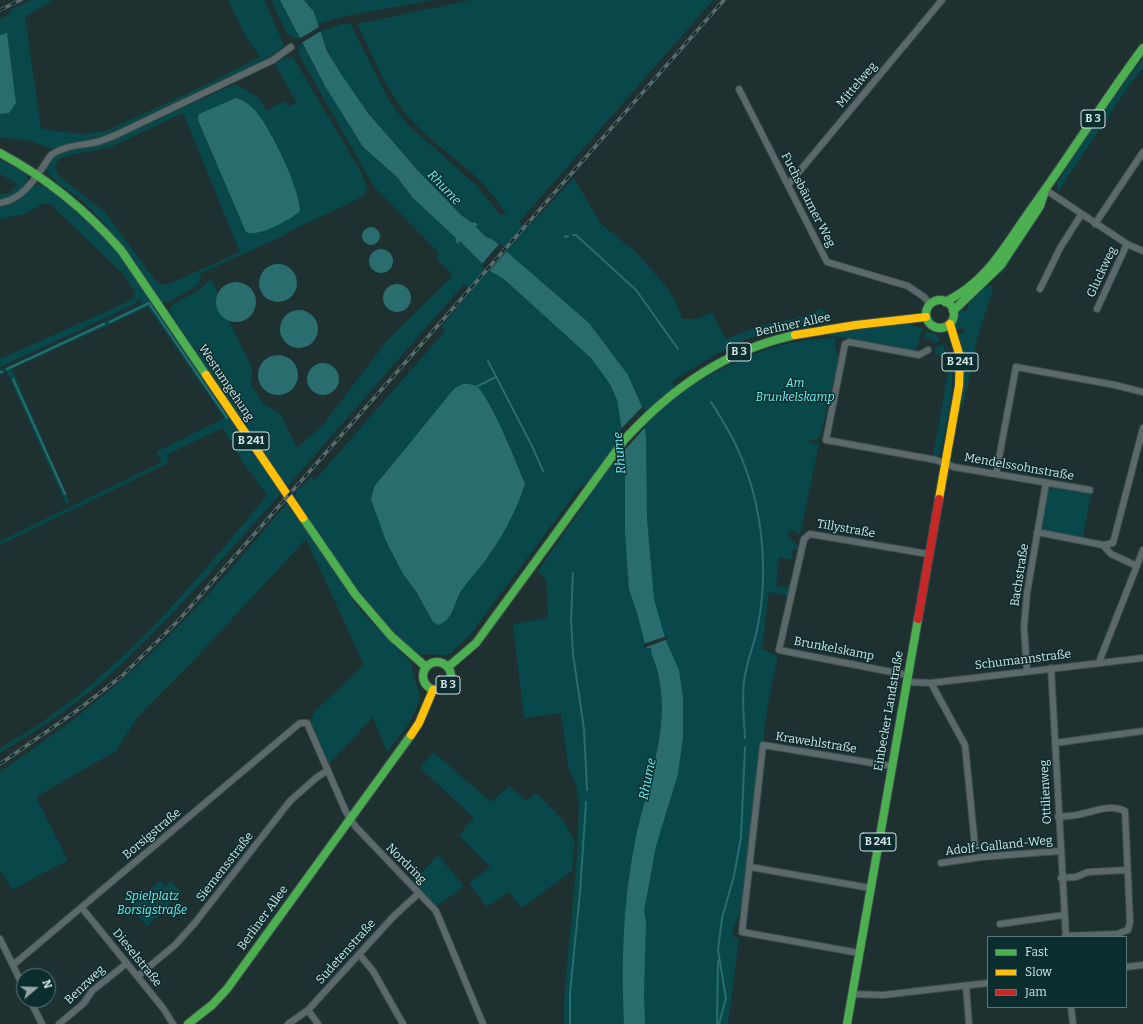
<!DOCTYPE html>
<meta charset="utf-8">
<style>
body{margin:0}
#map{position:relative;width:1143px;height:1024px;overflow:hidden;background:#1e3030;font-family:Bitter,serif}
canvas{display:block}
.legend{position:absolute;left:987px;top:936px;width:140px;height:72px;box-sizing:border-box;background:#0b2d2e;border:1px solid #5b7778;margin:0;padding:5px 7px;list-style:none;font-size:12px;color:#d3e5e6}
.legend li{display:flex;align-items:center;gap:8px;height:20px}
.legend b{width:20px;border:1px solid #5b7778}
.north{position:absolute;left:16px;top:968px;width:40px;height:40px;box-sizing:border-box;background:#0b2d2e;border:1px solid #5b7778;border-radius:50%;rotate:71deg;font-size:11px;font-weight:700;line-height:16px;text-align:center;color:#d3e5e6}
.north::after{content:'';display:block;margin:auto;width:14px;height:18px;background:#94a6a6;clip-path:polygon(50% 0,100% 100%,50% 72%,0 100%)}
</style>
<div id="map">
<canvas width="1143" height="1024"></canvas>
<ul class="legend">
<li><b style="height:5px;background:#4caf50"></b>Fast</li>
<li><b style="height:5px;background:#ffc107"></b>Slow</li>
<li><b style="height:5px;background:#c62828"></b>Jam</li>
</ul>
<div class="north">N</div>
</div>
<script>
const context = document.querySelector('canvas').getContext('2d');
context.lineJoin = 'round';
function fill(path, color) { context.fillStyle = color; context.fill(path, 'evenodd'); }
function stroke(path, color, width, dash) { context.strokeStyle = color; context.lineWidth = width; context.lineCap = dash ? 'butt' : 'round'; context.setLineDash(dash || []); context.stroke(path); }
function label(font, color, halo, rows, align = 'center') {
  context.font = font + ' Bitter,serif'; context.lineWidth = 3; context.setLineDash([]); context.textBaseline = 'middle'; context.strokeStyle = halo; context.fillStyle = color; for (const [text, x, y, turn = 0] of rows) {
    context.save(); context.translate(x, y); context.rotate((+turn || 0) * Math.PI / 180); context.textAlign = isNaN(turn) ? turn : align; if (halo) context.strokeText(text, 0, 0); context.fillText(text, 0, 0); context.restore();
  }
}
fill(new Path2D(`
 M31,0H53L25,17L41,128C61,133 85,135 106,131L193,91L260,57L247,38L228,0H264L284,45C279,59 136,122 113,133C93,141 69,140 53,150L31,141L0,137V19L11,13L10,10Z
 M271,0H279L283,4L300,37L296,39L287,34Z
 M304,0H434L346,16L318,24L314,12Z
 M471,0H713L519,222L527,228L574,178L600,223L637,253L665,285L675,300L682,319H695L712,313L726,339L759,326L806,316L821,309L825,312L826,317L823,321C798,326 771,330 748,339C721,350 696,366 672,382L680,394C726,363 778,338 835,338V347L839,359L820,437L816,440H809V443L819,444L800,535L791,529L787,535L798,546V548L792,550L793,560L779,557L776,586L787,588L788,585H791L789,596L769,592L762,649L778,656L769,697L763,741L758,750V770L740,912L732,932L735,938L739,939L728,1024H564V1000L577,854L579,804L576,785L568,767L561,713L524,718L513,624L548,618L546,580L538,571L589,498L583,483L470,635L450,654L445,655L426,654L421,655C365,616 331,553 295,496L296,491L311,477L315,480L445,331L442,326L471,291L464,284L287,487L172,316L169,310L172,305L202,288L211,278L218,293L216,299L223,317L229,321L252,368L251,385L264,404L280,413L297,448L322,426L388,339L452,277L451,273L436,258L440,254L374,187L298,53L299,46L302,43L325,86L363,147L397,177L412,197L472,223C446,204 424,178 403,153C372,117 337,79 321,33L323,30L347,23L351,25L390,102L407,124L477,186L500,215L506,214C484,175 443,153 413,122C389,97 373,55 357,24Z
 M286,57H293L361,172L367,187L364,196L288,232L283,236L201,273L199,284L169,302L163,303C138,267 114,230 81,200C72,193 46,177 46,167L52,158L60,153L108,142L235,84L258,97L267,111L284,101L288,107L297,103L275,64ZM183,113L240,252L173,282L160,285L155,280L105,212L60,177L55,167C56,164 57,161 60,159C69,153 99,151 113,146Z
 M1143,59V68L1128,87L1058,192L1057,183L1107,105Z
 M0,160L26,173L28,178C25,190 13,199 0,199V194L9,193L18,184L0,174Z
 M38,185C55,184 109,242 121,257L281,493C230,550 180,609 124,662C87,697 44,727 0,753V748C108,688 190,589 267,495L242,461L223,428L168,454L167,464L0,545V541L162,462L156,452L224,418L148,307L12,369L70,502L66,504L7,372L0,375V370L142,304L139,299L135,304L0,367V359L125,303L133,298L135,292L123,274L50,204H42L25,214L0,219V206C26,204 21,191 38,185Z
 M1043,210L1001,275L1000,274L1004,266Z
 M989,285L993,289L977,339L974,358L970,359L971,370L963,407H961L964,364L955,337L964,333L963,327L954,331L956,315L961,306L964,311L967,310L969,307L965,301Z
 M893,324H913V326L922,328L917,348L912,351L822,334Z
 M926,331L937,335L940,340L935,343L931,340H924Z
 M945,341C961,377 947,417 940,454L935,457L933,456L950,361Z
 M943,344L947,358L939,356L935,353L936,347Z
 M1053,488L1091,494L1083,538L1044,531L1040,526L1047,492Z
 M287,503L360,610L413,665L412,669L420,696L419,703L408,725L387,752L373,717L329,764L310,722L314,712L364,665L306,539L193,661L137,718L116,751L36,797L68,860L12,890L2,872L0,873V772C37,746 75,720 110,690C176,635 232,569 287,503Z
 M433,752L491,802L509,786L527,801L536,793L563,820L575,841L572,871L522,908L509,892L487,907L469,883L490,867L459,835L474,818L420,768Z
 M438,855L464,886L437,906L413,882Z
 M160,881L165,886L171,881L182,893L147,926L130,907Z`), '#08484a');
fill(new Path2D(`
 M280,0H304L314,12L327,51L341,74L368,113L421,174L461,215L472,223L475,222L478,225L475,226L486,237L492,239L589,323L628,375L642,407L646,437L647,519L654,599L666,641L679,670L683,697V737L678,774L656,846L644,911L646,921L644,994L645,1024H624C621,964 623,901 635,842C644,797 661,755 662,708C662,696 660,680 657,669C655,661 651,656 651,648H646L638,616L629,589L625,532V449L617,400L610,384L591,358L504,279L490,271L460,241L458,244L456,242V238L412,197L397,177L363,147L325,86Z
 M7,33L16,103L9,113L0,114V35Z
 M236,98C245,101 253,107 258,114C273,134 299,187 300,211C292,219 257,238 246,232L198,120L199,114Z
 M362 236a9 9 0 1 1 18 0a9 9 0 1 1-18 0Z
 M369 261a12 12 0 1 1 24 0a12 12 0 1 1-24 0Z
 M259 283a19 19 0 1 1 38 0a19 19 0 1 1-38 0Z
 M216 302a20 20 0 1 1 40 0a20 20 0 1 1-40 0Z
 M383 298a14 14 0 1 1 28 0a14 14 0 1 1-28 0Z
 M280 329a19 19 0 1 1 38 0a19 19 0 1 1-38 0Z
 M258 375a20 20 0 1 1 40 0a20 20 0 1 1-40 0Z
 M307 379a16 16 0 1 1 32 0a16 16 0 1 1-32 0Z
 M463,384C468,384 472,384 476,386C489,394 518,466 525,484C518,506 504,534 491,552C482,566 470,578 461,591C453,603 454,620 438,625L433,622L416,591L403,574L386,541L371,499L374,487L449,395L455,388Z`), '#296d6f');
fill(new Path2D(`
 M319,27L321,31L300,44L299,39Z
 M500,243L508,250L488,272L481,265Z
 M643,406L647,425L623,452L621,429Z
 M667,636L668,639L644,648L643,644Z`), '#1e3030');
stroke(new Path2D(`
 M573,235H576L636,290L678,349
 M565,237L568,236
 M110,322L149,303L227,418
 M488,361L533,448L543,471
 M7,369L104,324
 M0,372H2
 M13,379L65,494
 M476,387L496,377
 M711,402C721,418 731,433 738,450C762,502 769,568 758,625C755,642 748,658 745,675C741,695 744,718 745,738
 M573,573L571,619L573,654L584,729L587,790
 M570,1024V993L580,892L586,802
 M717,1024L718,961
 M719,1024L726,998L718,950L722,918L734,876L741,837L745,747`), '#296d6f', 2);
const street = new Path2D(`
 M739,89L827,262L908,286L924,297L930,304
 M788,185L942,0
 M1046,190L1127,244L1143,251
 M0,203C25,199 37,175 51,155C65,145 80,146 97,142C104,140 111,137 118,134L273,60L291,47
 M1095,224L1143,152
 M1040,289L1060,248L1081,215
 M1097,309L1127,244
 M928,350L919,355L849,342L845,344L826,440L936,460L954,467L1090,490
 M996,474L1016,367L1115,385L1143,392
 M1037,532L1103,545L1111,554L1137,566
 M1103,545L1113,543L1143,428
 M1099,662L1143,550
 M1051,668L1066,937
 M1027,671L1024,627L1027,593L1046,483
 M907,675L779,650L804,539L810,534L928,554
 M906,682L931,683L1143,658
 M931,683L965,745L975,846
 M1055,743L1143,731
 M1058,817C1066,816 1074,816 1081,814C1096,811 1110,804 1125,811L1130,922L1128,930L1117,934L1065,936
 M941,863L982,857L1060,851
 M750,867L870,888
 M1061,878L1076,877L1088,872L1127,870
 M82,908L163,1008L173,1024
 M1000,924L1064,915
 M0,939L24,988
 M859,953L742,932L763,745L891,766
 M359,954L373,971L403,1024
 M13,965L300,723H307L346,812L355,826L436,911L483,1024
 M1126,967L1143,965
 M138,976L175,945L194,924L290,801L316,778L328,770
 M966,986L969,1024
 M852,994L883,995L988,983
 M30,1000L42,1024
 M1071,1007L1073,1024
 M308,1010L318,1024
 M59,1024L84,1003L92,991L127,963
 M288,1024L308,1010L394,916L419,893`);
const fast = new Path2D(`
 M0,153C47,178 86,210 121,250L206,375
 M926 314a14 14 0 1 1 28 0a14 14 0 1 1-28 0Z
 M945,302C989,281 1006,243 1034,205C1071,154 1105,99 1143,48
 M953,311L1001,265L1040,206L1044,194
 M303,518L355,594L391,636L426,667
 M423 676a14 14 0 1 1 28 0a14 14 0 1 1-28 0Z
 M448,667L476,643L625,439C672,388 726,350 795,335
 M188,1024L212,1005L227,989L411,735
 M847,1024L918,619`);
const slow = new Path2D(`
 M795,335L856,325L926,317
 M206,375L303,518
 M939,499L959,386L960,357L950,324
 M411,735L419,723L433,690`);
const jam = new Path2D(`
 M918,619L939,499`);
stroke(street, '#3d4c4c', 8);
stroke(fast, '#3d4c4c', 10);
stroke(slow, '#3d4c4c', 10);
stroke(jam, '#3d4c4c', 10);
stroke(street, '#5b696a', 6);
stroke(fast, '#4caf50', 8);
stroke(slow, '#ffc107', 8);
stroke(jam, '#c62828', 8);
const rail = new Path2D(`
 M0,10L21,0
 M0,764L75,712L122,676L178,621L724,0`);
stroke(rail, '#5b6a6a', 3.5);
stroke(rail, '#0b2d2e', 2, [6]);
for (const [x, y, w] of [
 [1093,119,24],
 [739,352,24],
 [960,362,36],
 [251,441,36],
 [448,685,24],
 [878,842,36]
]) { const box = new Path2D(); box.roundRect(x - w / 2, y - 9, w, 18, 3); context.fillStyle = '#0b2d2e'; context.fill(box); stroke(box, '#d3e5e6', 1); }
label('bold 11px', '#d3e5e6', null, [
 ["B 3",1093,119],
 ["B 3",739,352],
 ["B 241",960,362],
 ["B 241",251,441],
 ["B 3",448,685],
 ["B 241",878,842]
]);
label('12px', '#d3e5e6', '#0b2d2e', [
 ["Mittelweg",857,85,-50],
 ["Fuchsbäumer Weg",808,200,63],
 ["Gluckweg",1102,272,-65],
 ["Berliner Allee",793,325,-12],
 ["Westumgehung",226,383,56],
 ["Mendelssohnstraße",1019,467,10],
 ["Tillystraße",846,529,10],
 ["Bachstraße",1020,575,-81],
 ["Brunkelskamp",834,649,11],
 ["Schumannstraße",1023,660,-7],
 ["Einbecker Landstraße",889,711,-80],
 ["Krawehlstraße",816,743,9],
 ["Ottilienweg",1046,792,-93],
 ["Borsigstraße",152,834,-40],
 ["Adolf-Galland-Weg",999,846,-6],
 ["Nordring",406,864,45],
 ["Siemensstraße",225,867,-52],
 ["Berliner Allee",263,918,-54],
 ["Sudetenstraße",346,952,-48],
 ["Dieselstraße",137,958,51],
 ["Benzweg",85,985,-44]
]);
label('italic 12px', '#69f2f6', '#0b2d2e', [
 ["Am",795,384],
 ["Brunkelskamp",795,398],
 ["Spielplatz",152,897],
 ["Borsigstraße",152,911]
]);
label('italic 13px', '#68f1f5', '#0b2d2e', [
 ["Rhume",444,188,46],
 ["Rhume",620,453,-95],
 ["Rhume",648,779,-78]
]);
</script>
